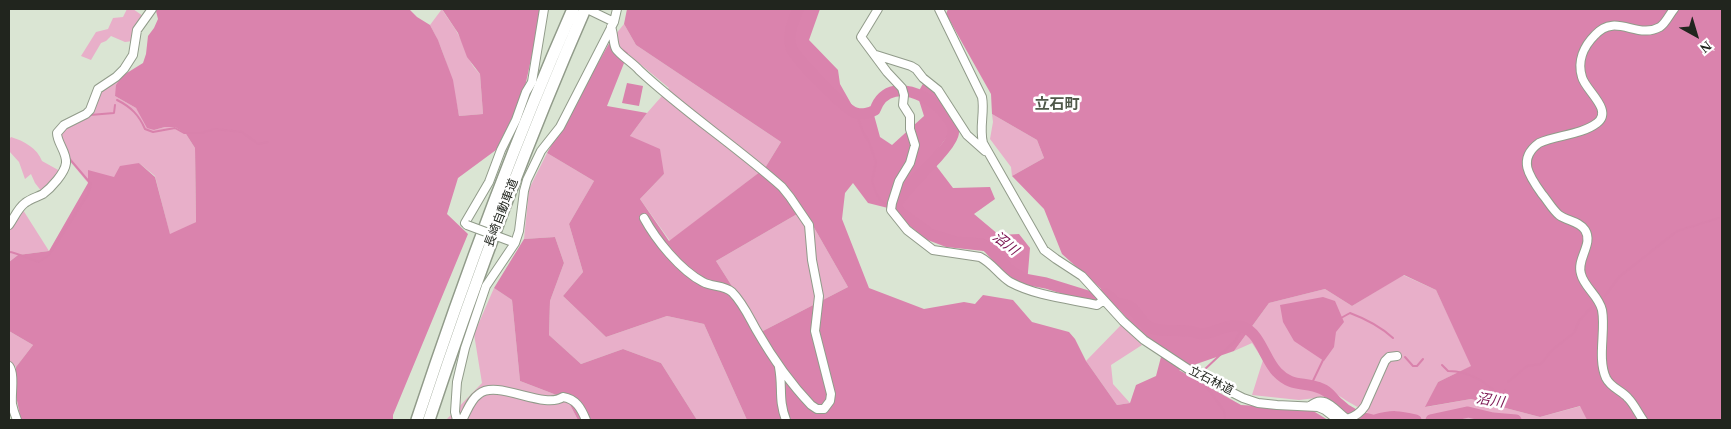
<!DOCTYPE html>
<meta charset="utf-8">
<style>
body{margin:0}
#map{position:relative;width:1731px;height:429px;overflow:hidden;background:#dae5d3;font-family:"Times New Roman",serif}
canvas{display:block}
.frame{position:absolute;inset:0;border:10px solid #21251e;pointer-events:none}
.north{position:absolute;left:1671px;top:10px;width:50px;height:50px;-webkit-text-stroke:4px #fff;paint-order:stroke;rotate:141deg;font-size:14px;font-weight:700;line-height:20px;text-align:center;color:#21251e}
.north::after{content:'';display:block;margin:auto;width:18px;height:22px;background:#21251e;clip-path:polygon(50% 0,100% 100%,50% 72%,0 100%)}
</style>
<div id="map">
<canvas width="1731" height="429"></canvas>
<div class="frame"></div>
<div class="north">N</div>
</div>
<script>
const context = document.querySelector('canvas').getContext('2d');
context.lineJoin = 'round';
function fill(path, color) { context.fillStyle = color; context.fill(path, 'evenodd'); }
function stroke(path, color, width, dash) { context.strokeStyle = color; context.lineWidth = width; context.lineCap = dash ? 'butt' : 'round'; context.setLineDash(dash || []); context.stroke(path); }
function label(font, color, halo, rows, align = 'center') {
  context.font = font + ' "Times New Roman","Noto Sans JP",serif'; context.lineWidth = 5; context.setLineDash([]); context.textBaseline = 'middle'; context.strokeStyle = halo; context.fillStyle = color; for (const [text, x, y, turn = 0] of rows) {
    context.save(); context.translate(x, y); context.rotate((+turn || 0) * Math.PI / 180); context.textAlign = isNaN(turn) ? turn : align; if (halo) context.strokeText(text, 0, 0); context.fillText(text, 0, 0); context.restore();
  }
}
fill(new Path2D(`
 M127,9H133L143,16L133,41L125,42L111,36L106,41L101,43L91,60L81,56L96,32L108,29L113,18L123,17Z
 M442,9C447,18 455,27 459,36C467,51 467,61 480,74L483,114L459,116C453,84 446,53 430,25Z
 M624,24L636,45L781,142L765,168L670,241L640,199L664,174L630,136L647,113L669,88L611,40Z
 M122,76L115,96L136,108L154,130L165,127H175L186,134L195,148L196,222L170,235L155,176L139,163L114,177L88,183L69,160L60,136L63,129L91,115L98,93Z
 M992,114L1037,140L1044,158L1012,176L1011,167L990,139L993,122Z
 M11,137C24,141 37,148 42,161L60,171L42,192L35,183L31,174L25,179L19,162L9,151V140Z
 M547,153L594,181L569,224L583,272L563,296L606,337L667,316L704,324L747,420H697L661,363L623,349L581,364L549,335L550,301L564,263L555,237L524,239L529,189Z
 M23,210L49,251L18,255L9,262V230Z
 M804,210L848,287L761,332L716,261Z
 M1403,275L1436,290L1472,366L1438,382L1426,407L1471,399L1540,417L1581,406L1587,420H1362L1368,413L1347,401L1318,382L1324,397L1299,400L1252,395L1263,360L1252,343L1234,351L1269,303L1325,289L1352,306Z
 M494,288L512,300L520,381L567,399L578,420H446L482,383L474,334Z
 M1121,325L1142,345L1111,365L1113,384L1130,403L1117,405L1086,361Z
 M9,331L33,345L16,367L9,363Z`), '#e8afc9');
fill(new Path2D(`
 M158,9H409L417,17L430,25L438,40L453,80L459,116L483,114L480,74L467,57L458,33L442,9H542L523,96L496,150L458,178L447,214L468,234L393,415V420H21L15,391L16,367L33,345L9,331V262L18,255L49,251L88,183V170L114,177L120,166L139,163L155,177L170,234L196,222L195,148L186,134L175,127H165L154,130L147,128L136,108L115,96L116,85L122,76L143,63L146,54L148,36L154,28L158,19L156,11Z
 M627,9H820L809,40L838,70L840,84L853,107L874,115L880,137L892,145L924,116L917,94L924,82L944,102L957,123L931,159L953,188L990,187L995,199L974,214L999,235L1019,234L1030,248L1027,284L1001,270L984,251L946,247L925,239L892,209L868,203L853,183L845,193L842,219L869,288L924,309L964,302L975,304L983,295L1013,300L1032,322L1069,332L1075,339L1086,361L1117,405L1130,403L1136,385L1156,376L1161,357L1100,288L1062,254L1044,209L1012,176L1044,158L1037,140L992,114L991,94L946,14L948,9H1722V420H1587L1580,406L1540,417L1471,399L1425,407L1438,382L1471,366L1436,290L1404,275L1352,306L1325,289L1269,303L1234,351L1179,370L1241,405L1310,409L1328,420H747L704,324L667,316L606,337L563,296L583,272L569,224L594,181L547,153L611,40L628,53L607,106L647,113L630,136L660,149L664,174L640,199L669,241L765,168L781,142L636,45L624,24ZM804,210L848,287L761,332L716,261Z
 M555,237L564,263L550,301L549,335L581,364L623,349L661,363L697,420H578L567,399L520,381L512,300L494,288L524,239Z`), '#da83ad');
fill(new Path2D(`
 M627,83L643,86L639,106L622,103Z
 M1323,297L1335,301L1344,322L1336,332L1334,347L1324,361L1294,341L1283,322L1280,305Z`), '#d982ac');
stroke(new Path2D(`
 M117,100C131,107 139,115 145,129L153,132L175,128L184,133H201L215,129L242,132L258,144L268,142
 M856,113L863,132L869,142L876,162L872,181L876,193L881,201L888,205
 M90,115L114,113L115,105
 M9,252C16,252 31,260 39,262L49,255L88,194L91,184L68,157
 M1605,296L1619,277L1677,231L1719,218
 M1341,318L1350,313C1366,319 1380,326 1393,338
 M1405,357L1413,366H1417L1423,359
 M1442,365L1448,371C1470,371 1489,383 1502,400L1504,399L1505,390
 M1204,370L1235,341L1243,327
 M1508,382L1527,366L1541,364L1552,350L1574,333L1579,321L1591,308
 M1204,383L1224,411L1225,420
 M1311,385L1323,360`), '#d982ac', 2);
stroke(new Path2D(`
 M798,9C794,20 787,34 791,47C795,58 845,110 856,113C862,115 870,113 875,110C891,64 960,112 953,135C950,145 940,154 933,162C919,176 906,189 895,205L901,213L930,234L956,242L982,244L992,249L1007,268L1024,279L1046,283L1091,297L1106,294C1109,296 1112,300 1115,302C1119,304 1125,304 1129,306C1136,310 1138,317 1144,323C1155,334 1173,329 1188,331C1193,331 1198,334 1202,334C1215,333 1230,322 1243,327C1260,333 1265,360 1277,372C1292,388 1305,381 1322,389C1330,392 1332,398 1338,403C1347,412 1360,418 1372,420
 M1375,420C1392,415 1399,416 1416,420
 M1431,420L1468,412L1493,418L1516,420`), '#d982ac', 11);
const minor = new Path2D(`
 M587,9L614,22
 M878,9L861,37L887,72L902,88L904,95L903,105L910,116V129L915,145L910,163L899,181L892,203L891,210L907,230L933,250L980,257C992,263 999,275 1010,282C1036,296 1069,299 1097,305L1104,300
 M939,9L982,97C985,112 979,127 983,143L1044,250L1056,259L1082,276L1123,321L1144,340L1194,373L1243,398L1258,403L1277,405L1318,407L1325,410L1338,420
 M611,27C614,35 613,44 616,49C620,55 634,64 639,70C684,112 736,146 782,187L790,197L809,225L812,260L819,296L815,331L831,394L830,401L824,409H817L811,405C790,383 772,357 757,331C749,317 743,303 732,292C724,285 712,287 703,282C680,270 656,240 644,218
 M876,55L911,66L916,69L923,78L938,90L967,135L985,151
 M9,225C14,218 18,208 25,203C30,199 37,197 43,194C51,188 65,173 66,163C67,152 57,143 57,133L64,125L86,114L90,110L98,89L116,77L124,69L133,55L137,30L152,9
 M467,225L465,223L489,182L501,150L516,120L526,92L532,82L544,9
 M9,366C15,374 11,393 12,404C13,409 15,415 17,420
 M779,367C783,388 778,399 786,420
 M1310,406C1325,393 1335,411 1347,419C1354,417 1361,412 1365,406L1385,361L1389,357L1397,356
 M457,420L455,412L457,382L465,348L486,286L515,243L519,231L524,191L527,180L541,151L560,127L614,22L617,9
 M462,420C467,412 470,400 479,394C497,379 544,410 563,397C576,399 581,408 586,420
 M1643,420C1638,413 1634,404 1628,398C1621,390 1611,388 1606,378C1597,358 1606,331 1602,310C1599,296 1584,287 1581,274C1576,259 1594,244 1585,230C1579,221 1567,221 1559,215C1552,209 1548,201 1542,194C1529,176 1517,159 1539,143C1557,135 1581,135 1597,123C1614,110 1585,90 1582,77C1577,61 1584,46 1595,35C1616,12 1637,40 1660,27C1666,23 1669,15 1674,9`);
const highway = new Path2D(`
 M417,420C463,281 514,143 573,9
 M429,420C475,281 526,144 585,9`);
stroke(minor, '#919b8a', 10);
stroke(highway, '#919b8a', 14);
stroke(minor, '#fff', 8);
stroke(highway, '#fff', 11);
const minorBridge = new Path2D(`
 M467,225L510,241`);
stroke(minorBridge, '#919b8a', 10, []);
stroke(minorBridge, '#fff', 8);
label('12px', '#21251e', '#fff', [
 ["長崎自動車道",502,213,-69],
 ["立石林道",1211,381,27]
]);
label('italic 14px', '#7a1250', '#fff', [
 ["沼川",1005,244,38],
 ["沼川",1490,401,9]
]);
label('bold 15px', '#50594a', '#fff', [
 ["立石町",1057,105]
]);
</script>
